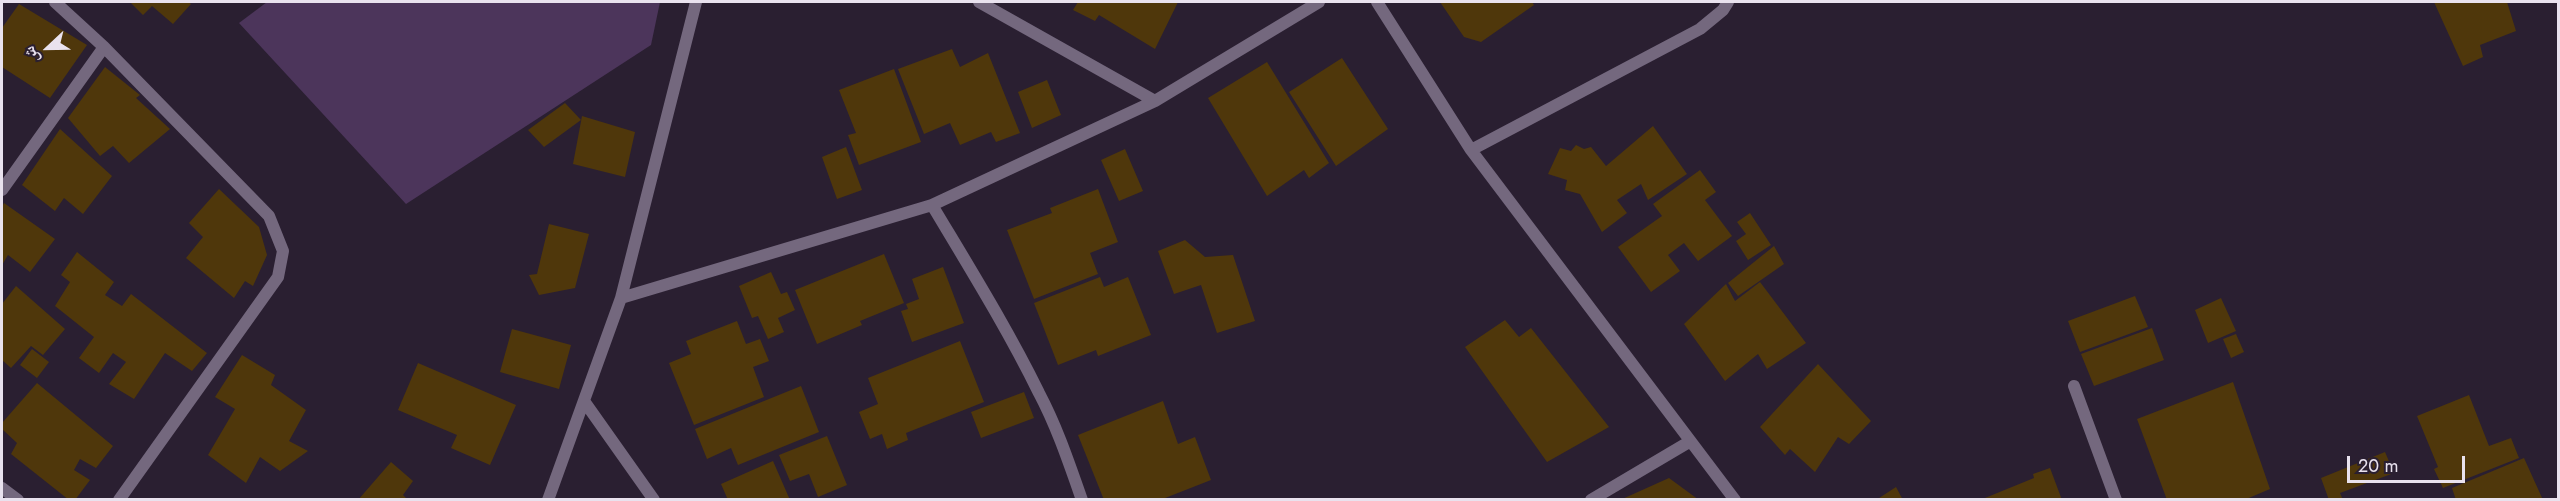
<!DOCTYPE html>
<meta charset="utf-8">
<style>
body{margin:0}
#map{position:relative;width:2560px;height:501px;overflow:hidden;background:#2a1f31;font-family:Jost,"Noto Naskh Arabic",sans-serif}
canvas{display:block}
.frame{position:absolute;inset:0;border:3px solid #e9e2ee;pointer-events:none}
.north{position:absolute;left:18px;top:18px;width:60px;height:60px;-webkit-text-stroke:4px #2a1f31;paint-order:stroke;rotate:248deg;font-size:16px;font-weight:700;line-height:24px;text-align:center;color:#e9e2ee}
.north::after{content:'';display:block;margin:auto;width:21px;height:27px;background:#e9e2ee;clip-path:polygon(50% 0,100% 100%,50% 72%,0 100%)}
.scale{position:absolute;left:2347px;top:456px;width:118px;height:27px;box-sizing:border-box;border:3px solid #e9e2ee;border-top:0;padding-left:8px;font-size:18px;line-height:21px;white-space:nowrap;color:#e9e2ee;-webkit-text-stroke:4px #2a1f31;paint-order:stroke}
</style>
<div id="map">
<canvas width="2560" height="501"></canvas>
<div class="frame"></div>
<div class="north">ش</div>
<div class="scale">20 m</div>
</div>
<script>
const context = document.querySelector('canvas').getContext('2d');
context.lineJoin = 'round';
function fill(path, color) { context.fillStyle = color; context.fill(path, 'evenodd'); }
function stroke(path, color, width, dash) { context.strokeStyle = color; context.lineWidth = width; context.lineCap = dash ? 'butt' : 'round'; context.setLineDash(dash || []); context.stroke(path); }
fill(new Path2D(`
 M267,2H660L651,45L406,204L239,23Z`), '#4c355b');
fill(new Path2D(`
 M130,2H188L191,4L173,24L152,6L143,15Z
 M1078,2H1178L1155,49L1099,15L1095,21L1073,10Z
 M1440,2H1532L1534,5L1481,42L1464,37Z
 M2434,2H2507L2516,31L2480,45L2483,57L2463,66Z
 M19,4L87,45L50,98L2,67V28Z
 M952,49L960,67L988,53L1020,133L996,142L991,132L960,145L950,123L924,134L898,69Z
 M1342,58L1388,129L1336,166L1289,92Z
 M1267,62L1329,163L1309,178L1304,170L1267,196L1208,98Z
 M105,67L140,95L136,98L170,129L129,163L113,146L100,156L68,118Z
 M894,69L921,142L859,165L848,135L856,133L839,90Z
 M1047,80L1061,115L1032,128L1018,92Z
 M565,103L581,120L544,147L528,130Z
 M582,116L635,132L625,177L573,164Z
 M1653,126L1687,174L1648,200L1641,184L1617,200L1627,213L1602,232L1580,194L1565,190L1567,180L1548,174L1560,148L1571,151L1576,145L1584,149L1591,147L1606,166Z
 M60,129L112,176L83,214L64,198L55,211L22,185Z
 M846,147L862,190L837,199L822,157Z
 M1125,149L1143,191L1119,201L1101,160Z
 M1700,170L1716,192L1705,200L1732,236L1698,261L1684,243L1668,255L1680,271L1651,292L1618,247L1662,216L1653,204Z
 M219,189L259,227L267,255L253,286L245,281L234,298L186,258L203,237L189,223Z
 M1098,189L1118,242L1090,253L1098,274L1034,299L1007,230L1052,213L1050,208Z
 M4,203L55,239L30,272L8,255L2,265V207Z
 M1750,213L1771,245L1748,260L1736,241L1746,234L1737,222Z
 M549,224L589,234L575,288L539,295L529,275L537,274Z
 M1185,240L1205,257L1233,255L1255,321L1217,333L1201,285L1174,294L1158,251Z
 M1774,246L1784,264L1738,296L1728,283Z
 M77,252L114,282L105,295L122,306L131,294L207,353L192,371L165,353L134,399L109,384L126,362L113,353L99,373L79,358L94,337L55,306L70,282L61,275Z
 M884,254L904,303L860,321L862,325L817,344L795,290Z
 M943,267L964,323L912,342L901,311L908,309L906,304L919,299L912,279Z
 M771,272L781,294L787,292L795,310L778,318L784,332L768,339L758,316L752,318L739,286Z
 M1100,277L1104,287L1128,277L1151,335L1098,356L1096,350L1058,365L1034,303Z
 M1760,282L1806,343L1767,369L1758,354L1725,381L1684,324L1726,284L1735,301Z
 M16,286L65,329L43,355L31,346L11,368L2,360V304Z
 M2135,296L2148,327L2080,352L2068,321Z
 M2221,298L2236,331L2208,343L2195,310Z
 M1505,320L1519,337L1531,328L1609,427L1547,462L1465,347Z
 M737,321L746,344L760,339L769,361L753,367L764,397L694,425L669,363L691,354L686,341Z
 M2152,328L2164,360L2094,386L2081,354Z
 M512,329L571,345L559,389L500,372Z
 M2236,334L2244,352L2231,358L2223,339Z
 M960,341L984,402L906,433L908,440L887,449L882,434L870,439L859,412L878,404L868,378Z
 M32,349L49,362L37,378L20,365Z
 M242,355L275,375L271,385L306,410L289,441L308,451L280,471L260,457L246,483L208,455L235,409L215,397Z
 M418,363L516,405L490,465L451,448L457,435L398,410Z
 M1818,364L1871,421L1849,444L1838,437L1815,472L1790,449L1785,455L1760,427Z
 M2233,382L2270,489L2244,500H2167L2137,419Z
 M37,383L113,446L96,468L80,459L74,470L90,480L75,500H69L11,454L17,443L2,429V423Z
 M801,386L819,432L738,465L731,448L707,459L695,429Z
 M1024,392L1034,418L981,438L971,412Z
 M2469,395L2489,446L2511,438L2519,458L2443,488L2434,469L2438,467L2417,416Z
 M1163,401L1178,444L1195,437L1211,480L1160,500H1104L1078,435Z
 M827,436L847,485L818,497L809,474L790,481L779,455Z
 M2385,452L2394,473L2340,493L2343,500H2329L2321,478Z
 M2524,458L2543,500H2456L2452,488Z
 M773,461L790,500H728L721,484Z
 M391,462L413,481L403,495L408,500H358Z
 M2050,468L2062,500H1980L2034,478L2033,474Z
 M1669,478L1699,500H1620Z
 M1896,487L1903,500H1876Z`), '#4f370b');
stroke(new Path2D(`
 M55,2L104,47L269,216L283,251L278,277L119,500
 M979,2L1155,101
 M1377,2L1471,150L1735,500
 M1471,150L1700,29L1723,10L1728,2
 M2,190L104,47
 M932,205C969,267 1007,328 1039,393C1057,427 1069,463 1082,500
 M621,298L932,205L1155,101L1319,2
 M2074,386L2116,500
 M584,401L654,500
 M2,488L18,500
 M548,500L621,298L696,2
 M1591,500L1689,442`), '#74687e', 12);
</script>
